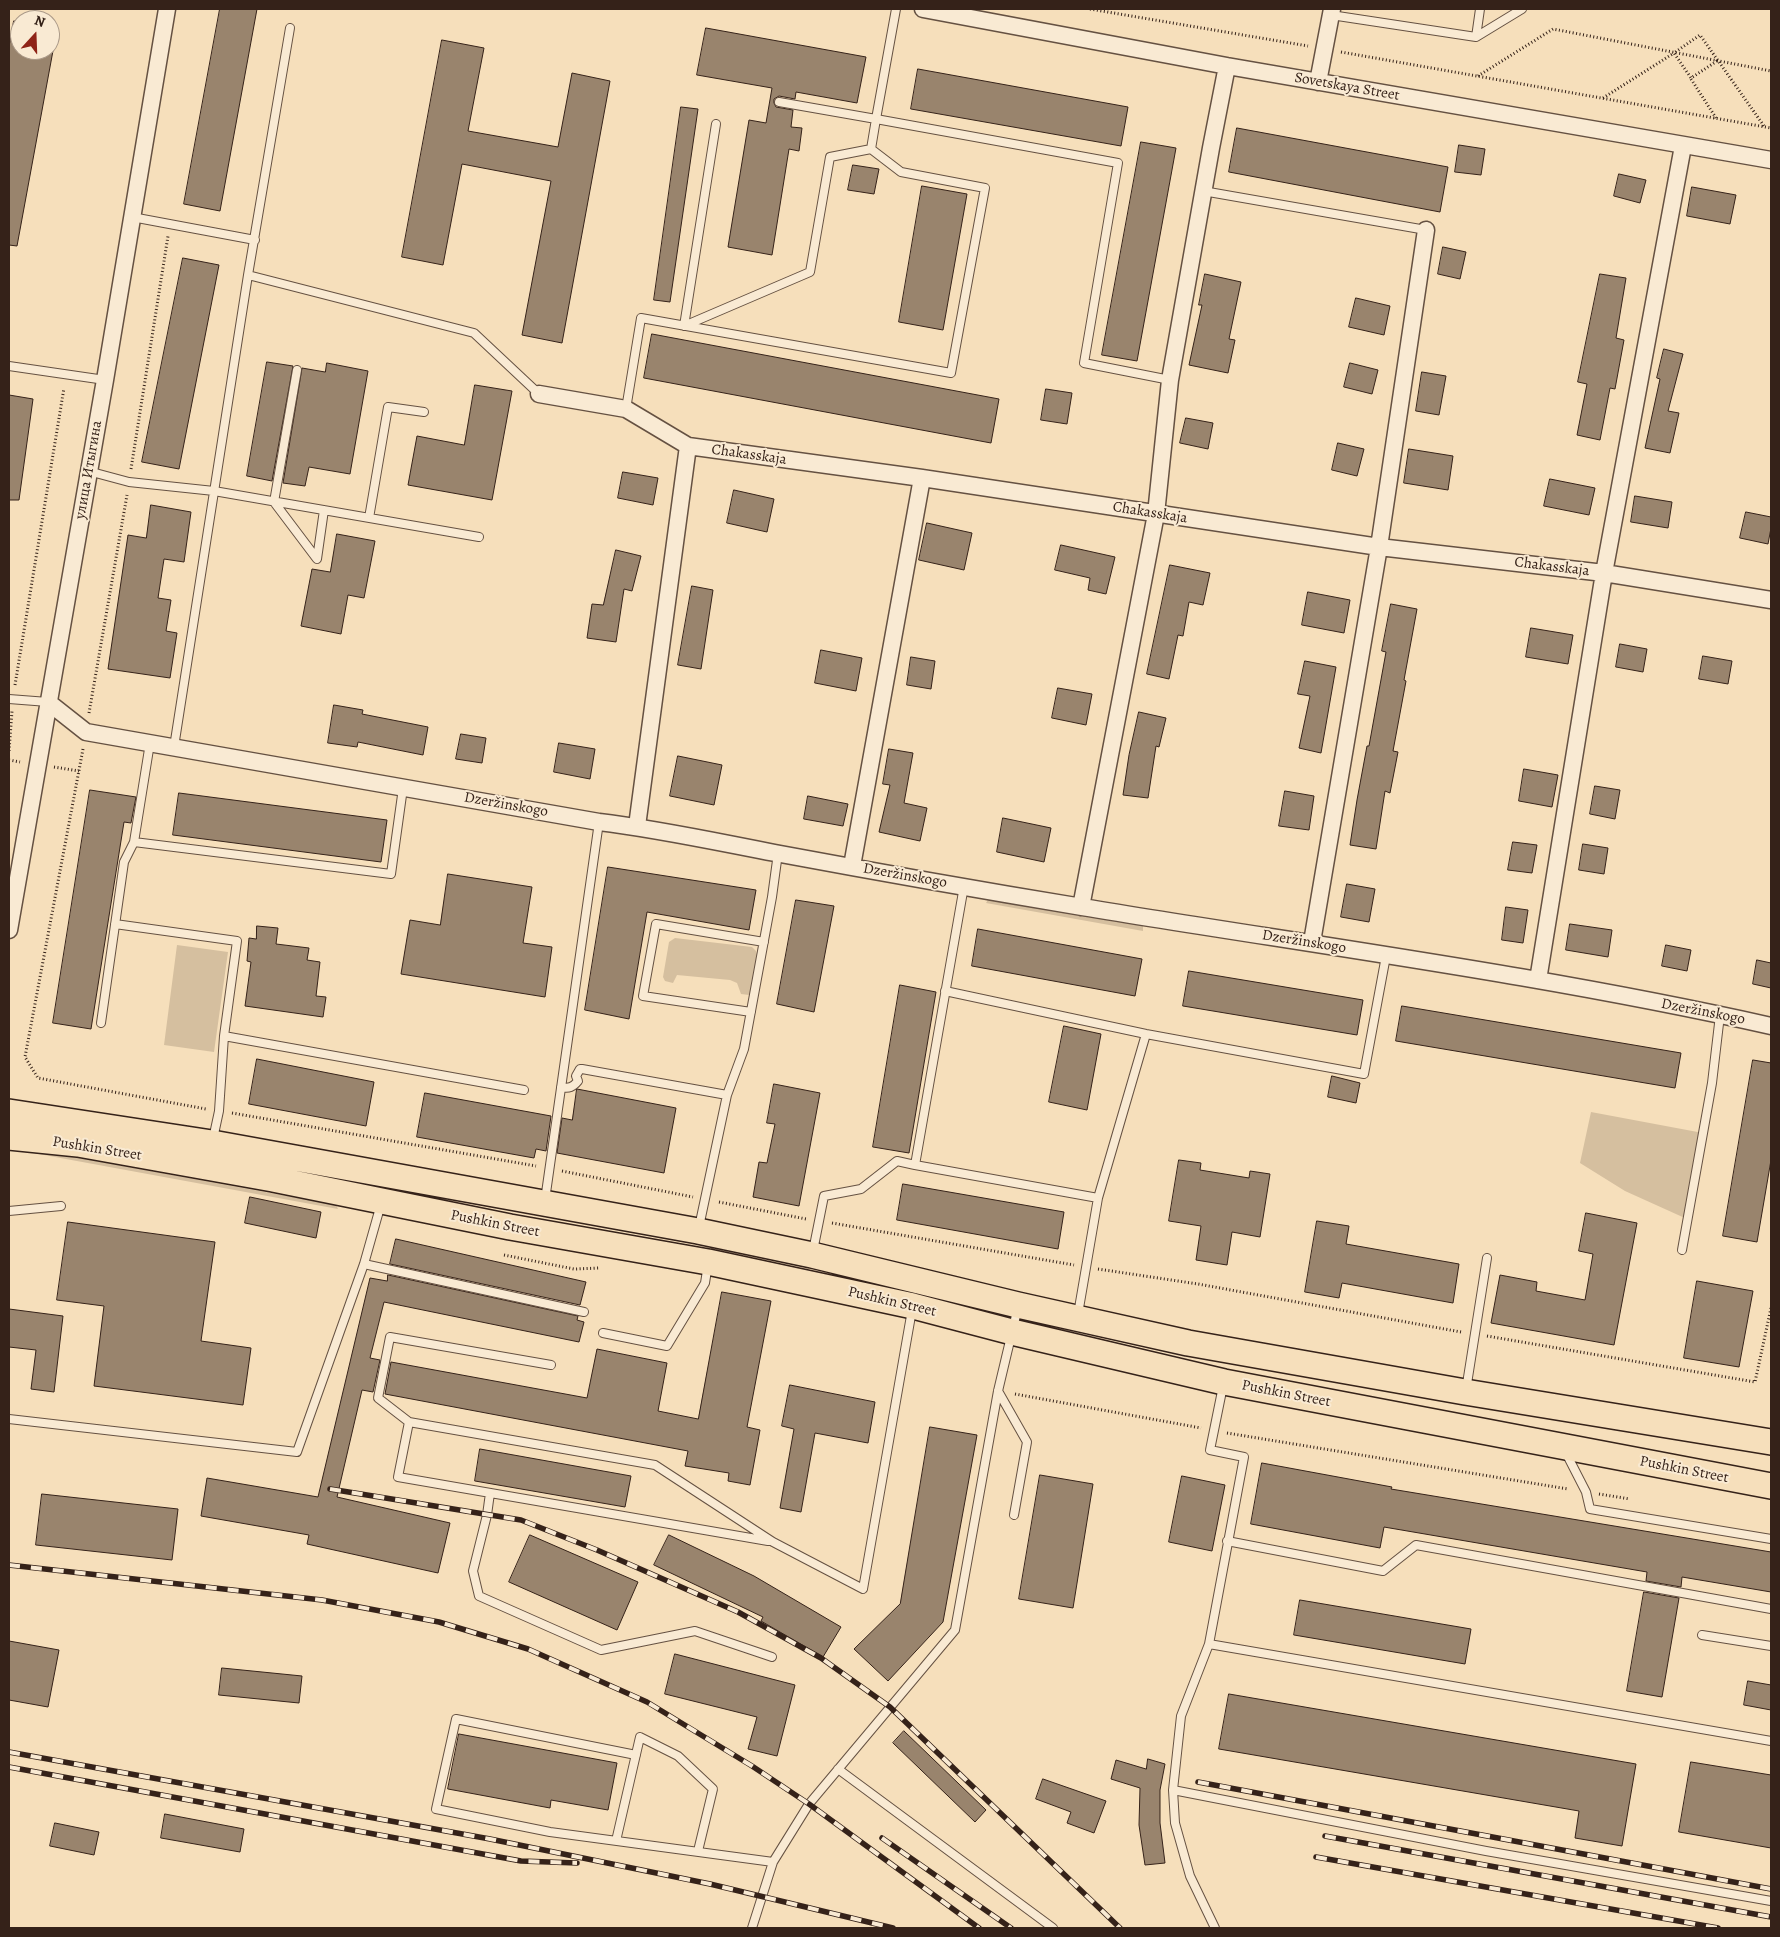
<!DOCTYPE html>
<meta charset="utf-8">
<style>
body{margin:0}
#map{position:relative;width:1780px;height:1937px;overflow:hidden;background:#f6dfbb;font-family:Alegreya,serif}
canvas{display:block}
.frame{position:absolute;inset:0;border:10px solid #352219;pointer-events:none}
.north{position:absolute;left:10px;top:10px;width:50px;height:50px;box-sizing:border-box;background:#f9ead3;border:1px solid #ab9a89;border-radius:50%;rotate:20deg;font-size:14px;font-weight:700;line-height:20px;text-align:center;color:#352219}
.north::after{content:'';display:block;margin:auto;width:18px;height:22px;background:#8f2418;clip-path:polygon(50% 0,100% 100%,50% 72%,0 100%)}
</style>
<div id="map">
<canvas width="1780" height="1937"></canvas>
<div class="frame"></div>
<div class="north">N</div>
</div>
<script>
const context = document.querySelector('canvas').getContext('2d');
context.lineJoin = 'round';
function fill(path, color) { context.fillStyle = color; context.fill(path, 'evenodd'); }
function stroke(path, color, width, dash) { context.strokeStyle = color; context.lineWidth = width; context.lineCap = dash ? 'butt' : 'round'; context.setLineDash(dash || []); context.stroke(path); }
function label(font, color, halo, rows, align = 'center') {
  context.font = font + ' Alegreya,serif'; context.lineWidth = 4; context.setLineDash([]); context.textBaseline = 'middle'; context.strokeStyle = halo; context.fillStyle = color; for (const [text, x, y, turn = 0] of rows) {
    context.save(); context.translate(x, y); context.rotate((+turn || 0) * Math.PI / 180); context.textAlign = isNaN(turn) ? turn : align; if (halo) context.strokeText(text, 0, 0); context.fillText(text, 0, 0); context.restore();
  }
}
fill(new Path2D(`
 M989,898L1143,924V931L986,903Z
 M675,938L752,947L756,951L757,956L752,991L749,995L741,994L737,983L730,980L677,975L673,983L665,981L663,977L669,942Z
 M177,945L228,952L214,1052L164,1045Z
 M1591,1112L1703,1133L1687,1219L1625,1191L1580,1163Z
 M30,1149L336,1205L338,1209L17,1150Z`), '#d5bf9f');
const building = new Path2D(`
 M220,9H257L220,211L184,204Z
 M14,21L20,22V50H50V27L57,29L17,246L9,245V47Z
 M706,28L866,57L857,103L796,92L795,99L779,96L774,99V103L776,107L793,110L791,127L802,128L799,151L789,149L772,255L728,247L749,120L766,123L772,88L697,75Z
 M442,40L484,48L468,131L558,147L572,73L610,81L562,343L522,335L551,181L462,164L443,265L402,257Z
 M918,69L1128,107L1121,146L911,109Z
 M681,107L698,109L670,302L654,300Z
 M1237,128L1448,167L1440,212L1229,172Z
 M1141,142L1176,148L1137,361L1102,355Z
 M1459,145L1485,149L1481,175L1455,172Z
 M853,165L879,169L874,194L848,190Z
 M1619,174L1646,180L1640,203L1614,196Z
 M922,186L967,194L943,330L899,322Z
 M1692,187L1736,195L1730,224L1687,216Z
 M1443,247L1466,252L1460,279L1438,274Z
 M183,258L219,265L179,469L142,462Z
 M1205,274L1241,282L1229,339L1235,340L1228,373L1189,365L1202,305H1199Z
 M1600,274L1626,278L1616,338L1624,340L1615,389L1610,388L1600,440L1577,435L1587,384L1578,382Z
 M1356,298L1390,306L1384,335L1349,327Z
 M652,334L999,399L991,443L644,378Z
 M1664,349L1683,354L1668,411L1679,413L1670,453L1645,448L1660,379L1657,378Z
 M267,362L293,366L272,481L247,476Z
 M327,363L368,371L350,474L309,467L305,486L283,483L302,368L325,372Z
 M1350,363L1378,370L1372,394L1344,387Z
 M1422,372L1446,376L1439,415L1416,411Z
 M475,385L512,391L492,500L408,485L417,436L464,445Z
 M1046,389L1072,393L1067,424L1041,420Z
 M9,395L33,399L19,500H9Z
 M1186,418L1213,423L1208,449L1180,443Z
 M1338,443L1364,449L1357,476L1332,470Z
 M1409,449L1453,456L1448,490L1404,483Z
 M623,472L658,478L653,505L618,498Z
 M1550,479L1595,488L1589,515L1544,506Z
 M734,490L774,499L767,532L727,523Z
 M1635,496L1672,502L1668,528L1631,522Z
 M151,505L191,512L184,562L164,559L158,598L171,600L166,631L177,633L170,678L108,669L128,535L146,538Z
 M1746,512L1771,517V528L1768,544L1740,538Z
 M927,523L972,533L964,570L919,560Z
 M337,534L375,541L364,598L348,595L341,634L301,626L312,569L330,572Z
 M1061,545L1115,557L1106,594L1088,590L1090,578L1055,570Z
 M616,550L641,556L632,591L624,589L616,642L587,638L592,604L603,605Z
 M1170,565L1210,573L1203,605L1189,602L1183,636L1178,635L1169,679L1147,674Z
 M692,586L713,590L701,669L678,665Z
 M1308,592L1350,600L1344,633L1302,625Z
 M1391,604L1417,609L1404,680L1406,681L1393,751L1398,752L1390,793L1385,791L1376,849L1350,845L1357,800L1367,746H1369L1386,652L1382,651Z
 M1531,628L1573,635L1568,664L1526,657Z
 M1620,644L1647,649L1643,672L1616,667Z
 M821,650L862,658L856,691L815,683Z
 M1703,656L1732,661L1728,684L1699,679Z
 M911,657L935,661L931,689L907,685Z
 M1305,661L1336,667L1321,753L1299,748L1310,696L1298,694Z
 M1058,688L1092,694L1086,725L1052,718Z
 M334,705L363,710L362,714L428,727L423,755L358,742L357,747L328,743Z
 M1139,712L1166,718L1159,747L1156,746L1148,798L1123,795L1129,755Z
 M461,734L486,738L482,763L456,759Z
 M559,743L595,749L590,779L554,772Z
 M889,749L913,753L904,803L927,808L920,841L879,832L890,785L883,784Z
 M678,756L722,765L714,805L670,796Z
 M1524,769L1558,775L1552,807L1519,801Z
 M1595,786L1620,790L1615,819L1590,814Z
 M90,790L136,797L131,823L124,822L91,1029L53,1023Z
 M1285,791L1314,796L1309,830L1279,826Z
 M179,793L387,820L381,862L173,835Z
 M808,796L848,804L843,826L804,819Z
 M1003,818L1051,828L1044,862L997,852Z
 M1513,842L1537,845L1532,873L1508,870Z
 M1583,844L1608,848L1604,874L1579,870Z
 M608,867L756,890L749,930L647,912L629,1019L585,1010Z
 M448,874L532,887L523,943L552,947L545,997L401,974L410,920L440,925Z
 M1347,884L1375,889L1369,922L1341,917Z
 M796,900L834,906L814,1012L777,1004Z
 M1506,907L1528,910L1523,943L1502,940Z
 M1570,924L1612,930L1608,957L1566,950Z
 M257,926L278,928L276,944L309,948L307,960L320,962L316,996L326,997L323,1017L245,1006L251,962L247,961L249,938L256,939Z
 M978,929L1142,959L1135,996L972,966Z
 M1666,945L1691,950L1687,971L1662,966Z
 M1757,960L1771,963V988L1753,984Z
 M1189,971L1363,1000L1357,1035L1183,1006Z
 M900,985L936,992L909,1153L873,1147Z
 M1402,1006L1681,1053L1675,1088L1396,1041Z
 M1064,1026L1101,1034L1087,1110L1049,1102Z
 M257,1059L374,1082L366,1126L249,1104Z
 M1753,1060L1771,1063V1160L1757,1242L1723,1236Z
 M1332,1076L1360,1083L1356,1103L1328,1097Z
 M774,1084L820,1093L799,1206L753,1197L759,1162L767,1163L775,1124L767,1123Z
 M577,1089L676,1108L664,1173L557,1153L562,1118L572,1120Z
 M425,1093L551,1116L546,1151L536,1149L534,1158L417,1137Z
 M1179,1160L1201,1163L1200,1170L1249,1178L1250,1171L1270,1174L1260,1237L1232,1232L1227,1265L1196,1260L1201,1226L1169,1221Z
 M903,1184L1064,1212L1058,1249L897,1220Z
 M250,1197L321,1212L316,1238L245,1223Z
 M1586,1213L1637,1223L1614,1345L1491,1323L1500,1275L1537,1282L1536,1291L1585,1300L1593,1254L1579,1251Z
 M1317,1221L1349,1226L1346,1244L1459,1264L1453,1303L1342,1283L1339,1298L1305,1292Z
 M68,1222L215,1242L201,1341L251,1348L243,1405L94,1386L104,1306L57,1300Z
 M396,1239L586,1282L580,1305L390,1264Z
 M388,1275L578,1316L577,1320L584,1322L579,1342L384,1302L370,1358L380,1360L373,1392L362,1390L337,1497L450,1523L438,1573L307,1544L309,1535L201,1516L207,1478L318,1497L370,1278L387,1281Z
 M1697,1281L1753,1291L1739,1367L1684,1358Z
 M722,1292L771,1301L747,1427L760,1430L750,1485L728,1481L729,1473L685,1466L688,1451L385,1394L391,1362L587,1398L597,1349L667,1363L658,1411L698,1419Z
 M9,1309L63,1316L54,1392L31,1389L36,1350L9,1347Z
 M790,1385L875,1402L868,1443L815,1433L801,1512L780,1508L794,1429L782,1426Z
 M930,1427L977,1435L943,1622L888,1681L854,1649L900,1604Z
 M480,1449L631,1476L625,1507L475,1481Z
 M1262,1463L1392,1487L1391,1489L1771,1552V1592L1682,1577L1681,1587L1646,1581L1647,1572L1384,1527L1380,1548L1251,1524Z
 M1040,1475L1093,1484L1073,1608L1019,1599Z
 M1182,1476L1225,1485L1212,1551L1169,1542Z
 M42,1494L178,1509L172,1560L36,1545Z
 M530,1535L638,1582L617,1630L509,1582Z
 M669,1535L754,1576L841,1627L823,1657L761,1621L763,1617L654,1565Z
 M1644,1592L1679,1598L1662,1697L1627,1691Z
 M1300,1600L1471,1629L1465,1664L1294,1635Z
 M9,1641L59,1650L48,1707L9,1700Z
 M675,1654L795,1685L777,1756L748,1749L757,1717L665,1694Z
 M222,1668L302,1676L299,1703L219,1695Z
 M1748,1681L1771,1685V1710L1744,1705Z
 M1229,1694L1636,1764L1622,1846L1575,1838L1579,1811L1219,1749Z
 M904,1731L986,1810L975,1822L893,1743Z
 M459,1734L617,1763L608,1810L551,1800L550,1808L448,1789Z
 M1148,1759L1165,1764L1160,1790V1823L1165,1863L1145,1865L1139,1825L1140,1788L1111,1779L1116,1760L1146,1769Z
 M1691,1762L1771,1775V1848L1679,1832Z
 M1043,1779L1106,1801L1094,1833L1067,1823L1071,1812L1036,1799Z
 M165,1814L244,1829L240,1852L161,1838Z
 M55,1823L99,1832L94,1855L50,1846Z`);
fill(building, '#99846d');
stroke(building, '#352219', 1);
const lane = new Path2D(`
 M1331,15L1476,37L1522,9
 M1476,37L1480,9
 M779,102L876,119L896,9
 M716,124L684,326L810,272L830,157L871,149L876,119L1118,163L1084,363L1170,380
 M1203,191L1426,230
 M132,217L255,240
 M248,275L474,333L539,394
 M9,366L105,380
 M297,370L274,502L317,559L324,510
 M626,409L641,318L951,373L985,188L901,172L871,149
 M88,471L129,482L214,491L479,537
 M369,518L388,407L424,412
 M9,699L48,702
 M174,747L248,275L290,28
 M134,842L391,874L403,788
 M115,924L237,941L224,1036L219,1111L213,1139
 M945,991L1146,1034L1364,1074L1386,956
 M751,1012L643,996L656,924L764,942
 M101,1023L124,862L134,842L150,743
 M224,1036L524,1090
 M561,1087C569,1089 573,1087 578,1081L576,1076L580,1069H582L727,1095
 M915,1165L1098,1198
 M545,1200L599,822
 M9,1211L61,1206
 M699,1227L727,1095L744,1049L772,897L778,853
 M1682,1250L1712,1083L1720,1015
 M813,1251L824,1196L861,1189L897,1161L915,1165L964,886
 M364,1264L584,1312
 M1078,1314L1098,1198L1146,1034
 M603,1333L667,1346L705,1283L708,1264
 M551,1365L390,1337L378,1398L409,1422L655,1465L773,1542L863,1589L912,1310
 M1466,1390L1487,1258
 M998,1391L1027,1442L1014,1515
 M9,1419L297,1452L364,1264L381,1204
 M409,1422L398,1477L768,1541
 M1566,1453L1586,1492L1590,1509L1771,1539
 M490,1493L487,1515L473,1571L479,1596L601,1650L695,1631L772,1657
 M1227,1541L1383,1571L1416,1545L1771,1609
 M1702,1635L1771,1646
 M1209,1644L1771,1741
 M636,1755L456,1719L436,1809L550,1832L773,1862L809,1804L955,1630L998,1391L1018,1307
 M838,1769L1053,1928
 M1173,1790L1486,1851L1771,1901
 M616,1841L640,1737L678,1756L713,1789L698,1851
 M752,1928L773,1862
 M1215,1928L1190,1876L1175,1823L1173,1790L1181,1716L1209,1644L1244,1457L1210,1450L1223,1386`);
const street = new Path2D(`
 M923,9L1227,66L1771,160
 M1318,82L1332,9
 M539,394L626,409L688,446L922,478L1379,547L1604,573L1771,600
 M48,702L86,732L599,822C658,829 717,842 775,853C877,872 979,890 1082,907C1312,945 1543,975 1771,1026
 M637,826L688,446
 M852,866L922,478
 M1081,907L1156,514L1170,380L1211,148L1227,66
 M9,930L105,380L167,9
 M1312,942L1379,547L1426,230
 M1538,980L1604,573L1683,146`);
const primary = new Path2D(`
 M9,1112L212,1143L698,1231L812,1255L1018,1305L1188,1343L1465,1392L1771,1442
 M9,1137L78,1144L273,1179L510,1227L708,1262L913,1306L1012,1332L1224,1382L1771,1486`);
stroke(lane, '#655142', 10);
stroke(street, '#655142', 19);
stroke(primary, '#352219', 28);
stroke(new Path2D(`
 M1090,9L1308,46
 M1341,52L1771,128
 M1717,61L1691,78L1674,53L1700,35L1764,126
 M1478,76L1553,29L1771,71
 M1691,79L1716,118
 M1603,98L1674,53
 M131,469L168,236
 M15,685L64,388
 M89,713L127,495
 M83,749L25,1057L38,1078L206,1109
 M9,751L12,711
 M9,760L20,762
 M54,767L79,771
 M232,1113L536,1166
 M562,1171L693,1197
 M719,1202L806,1219
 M832,1223L1074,1265
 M504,1255L574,1269L600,1268
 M1098,1269L1198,1284L1461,1332
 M1487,1336L1755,1382L1771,1308
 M1015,1394L1201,1428
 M1227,1433L1568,1489
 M1599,1494L1630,1499`), '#352219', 3, [1, 2.5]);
stroke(lane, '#f9ead3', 8);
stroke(street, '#f9ead3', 16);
stroke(primary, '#f6dfbb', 25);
const rail = new Path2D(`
 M330,1489L521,1520L597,1550L738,1612L821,1658L890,1707L1120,1928
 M9,1565L322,1600L439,1622L528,1649L647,1702L752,1766L809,1804L979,1928
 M9,1752L490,1839L710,1884L893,1928
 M9,1767L521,1861L577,1863
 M1198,1782L1771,1889
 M1325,1836L1771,1917
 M882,1838L1011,1928
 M1316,1857L1718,1928`);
stroke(rail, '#352219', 5.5);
stroke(rail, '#f9ead3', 4, [11]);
label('15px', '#352219', '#f9ead3', [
 ["Sovetskaya Street",1347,87,10],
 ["Chakasskaja",749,455,8],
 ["улица Итыгина",89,470,-80],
 ["Chakasskaja",1150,513,9],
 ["Chakasskaja",1552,567,7],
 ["Dzeržinskogo",506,805,10],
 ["Dzeržinskogo",905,876,10],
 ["Dzeržinskogo",1304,942,9],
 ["Dzeržinskogo",1703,1012,11],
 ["Pushkin Street",97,1149,9],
 ["Pushkin Street",495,1224,11],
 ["Pushkin Street",892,1302,13],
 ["Pushkin Street",1286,1394,11],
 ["Pushkin Street",1684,1470,11]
]);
</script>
